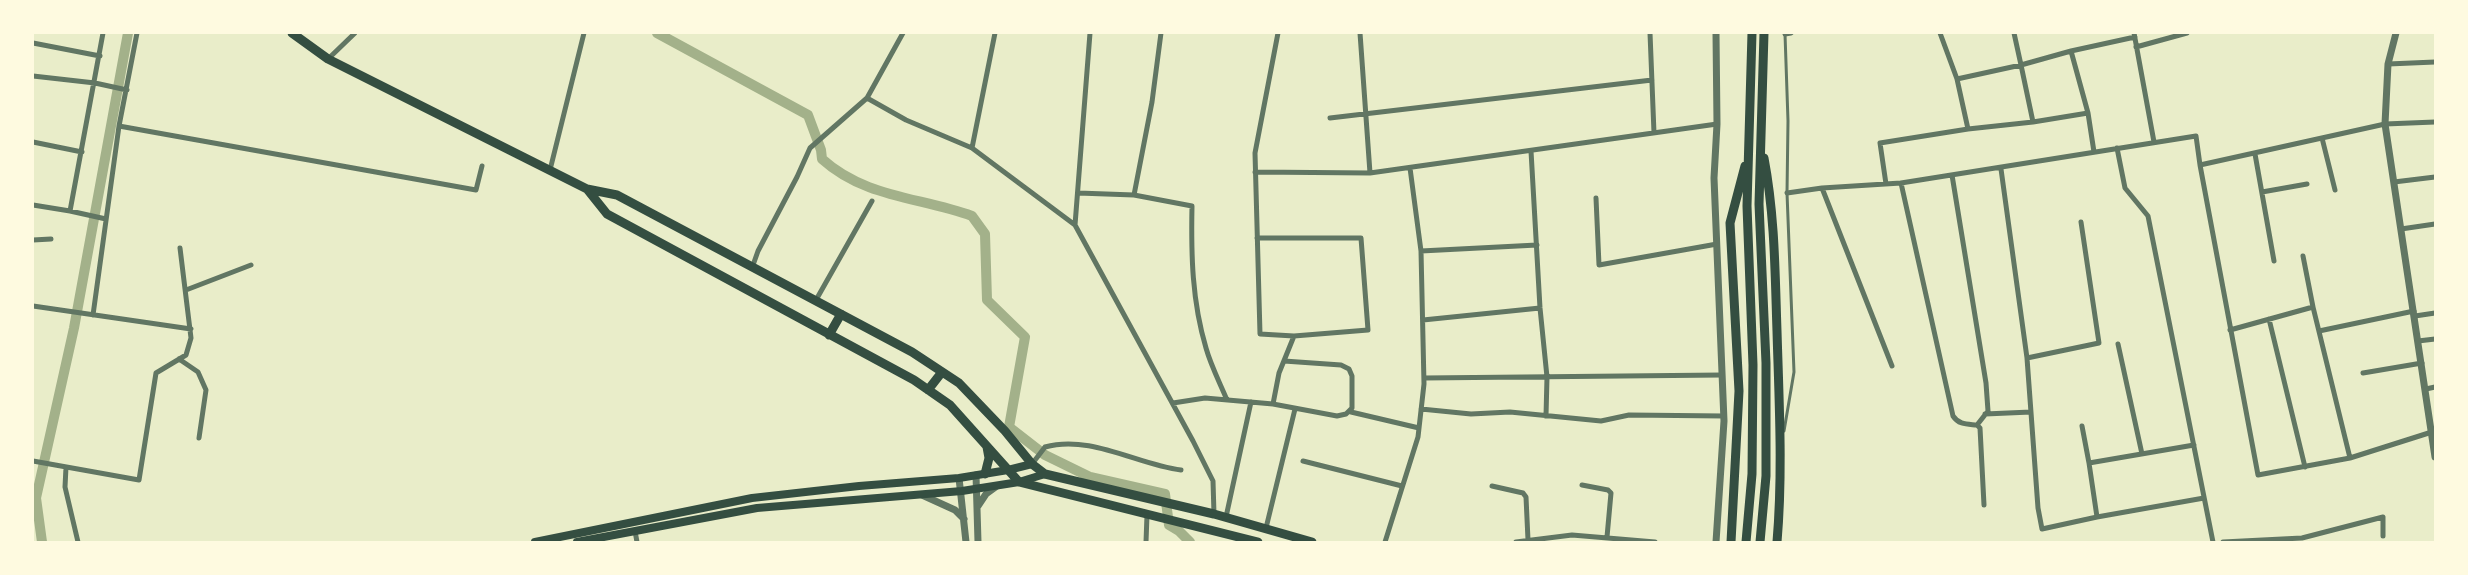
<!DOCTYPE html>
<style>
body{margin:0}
#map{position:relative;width:2468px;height:575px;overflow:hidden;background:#e9edc9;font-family:Raleway,sans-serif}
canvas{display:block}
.frame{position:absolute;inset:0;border:34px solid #fefae0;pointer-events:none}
</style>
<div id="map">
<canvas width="2468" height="575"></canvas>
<div class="frame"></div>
</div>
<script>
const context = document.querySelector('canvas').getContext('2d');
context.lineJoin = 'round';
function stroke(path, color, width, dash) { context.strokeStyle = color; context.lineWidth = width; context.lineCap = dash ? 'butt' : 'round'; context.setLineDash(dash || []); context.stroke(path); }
stroke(new Path2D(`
 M657,33L808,115L821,150L822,159C865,198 920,197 972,216L985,234L987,300L1025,337L1009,427L1045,455L1090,477L1165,494L1169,525L1179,531L1190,542
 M42,542L36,498L74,328L128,33`), '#a3b18a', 10);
stroke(new Path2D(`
 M1784,431L1794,372L1787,193L1788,121L1785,34`), '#617663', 3);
stroke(new Path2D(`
 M1360,33L1370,173
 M1650,33L1654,133
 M1940,33L1957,79
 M2014,33L2021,65L2071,51
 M2134,33L2154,142
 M1785,34L1791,33
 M33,43L100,56
 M2136,47L2187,33
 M328,59L355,33
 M2388,64L2435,62
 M33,76L95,83L127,90
 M867,98L906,120L972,148L1075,225L1193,441L1213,481L1214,514
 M1330,118L1652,80
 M2033,122L2088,113
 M119,126L476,190L482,166
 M2322,138L2335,190
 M33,142L82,152
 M972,148L995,33
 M2117,148L2125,188L2148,216L2213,542
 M1531,151L1540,308L1547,377L1546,416
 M2094,152L2088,113L2071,51L2135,37
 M2255,154L2274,261
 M2200,165L2258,475L2350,458
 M1410,168L1421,251
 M2001,169L2027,358L2038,508L2042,529L2097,517L2204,498
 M550,170L584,33
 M1255,172L1370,173L1717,124
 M1952,175L1986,383L1988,411L1977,425
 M2394,182L2435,177
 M1901,183L1953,416C1959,425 1967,424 1977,425L1980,428L1984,505
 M1886,184L1880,143L1968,129L1957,79L2021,65L2033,122L1968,129
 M1822,188L1892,366
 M2262,192L2307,184
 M1078,193L1134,195L1192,206C1191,255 1192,301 1206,348C1211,366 1220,383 1227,400
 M1787,193L1822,188L1901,183L2196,136L2200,165L2385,124L2435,122
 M1134,195L1152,102L1161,33
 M1596,198L1599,265L1717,244
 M33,205L70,211L103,33
 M70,211L106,219
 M1075,225L1090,33
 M2401,229L2435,224
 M1257,238H1361L1368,330L1294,336L1260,334L1255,153L1278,33
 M33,240L51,239
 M2303,256L2313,307
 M752,268L758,251L797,177L810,148L867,98L903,33
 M186,290L251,265
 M816,300L872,201
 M33,306L191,329
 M93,315L119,126L137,33
 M2415,316L2435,313
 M2269,319L2305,467
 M1423,320L1540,308
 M2230,330L2313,307L2350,458L2435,431
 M2319,331L2414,311
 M2418,341L2435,339
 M2118,344L2142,454
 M2027,358L2099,343L2081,222
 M179,359L198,372L206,390L199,438
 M2363,373L2422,363
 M1424,378L1722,375
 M2426,389L2435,387
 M1173,403L1205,398L1273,404L1279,373L1294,336
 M1273,404L1337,416L1346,414L1352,408V376L1349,369L1341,365L1284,361
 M1421,409L1471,414L1510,412L1601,421L1629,415L1724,416
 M1351,412L1419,428
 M1985,414L2031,412
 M2082,426L2089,463L2194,445
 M33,461L139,480L156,373L186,355L191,338L180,248
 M1303,461L1402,486
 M2089,463L2097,517
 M1032,464L1045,447C1090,434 1138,465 1181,470
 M66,467L65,487L78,542
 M1582,485L1608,490L1611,493L1607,537
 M1492,486L1523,493L1526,497L1528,540
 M1226,517L1251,402
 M1266,528L1295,409
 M635,531L637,542
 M1146,542L1147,515
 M1385,542L1418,437L1424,384L1421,251L1537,245
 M1516,542L1572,535L1655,542
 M2223,542L2302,538L2383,517V536`), '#617663', 5);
stroke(new Path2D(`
 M2396,33L2388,64L2385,124L2435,457
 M976,475L978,542
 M959,478L966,542
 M922,495L955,510L964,519
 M978,506L986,494L997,486
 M1716,542L1724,421L1714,178L1717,124L1716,33`), '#617663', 7);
stroke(new Path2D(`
 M535,542L752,498L859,486L959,478L1008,470L1032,464
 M577,542L757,508L962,491L1019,482L1045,474`), '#344e41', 8);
stroke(new Path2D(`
 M292,33L328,59L587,189L617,195L912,352L959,383L1005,431L1032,464L1045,474L1214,514L1312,542
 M1764,158C1775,216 1775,273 1777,331C1779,401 1783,472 1777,542
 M587,189L607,214L914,380L950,405L1019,482L1258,542
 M829,335L841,314
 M928,390L942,372
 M985,474L989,458L987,447
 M1731,542L1739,391L1730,223L1745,166
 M1746,542L1752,474L1753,365L1747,206L1752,33
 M1760,542L1766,476V363L1759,204L1764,33`), '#344e41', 9);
</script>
